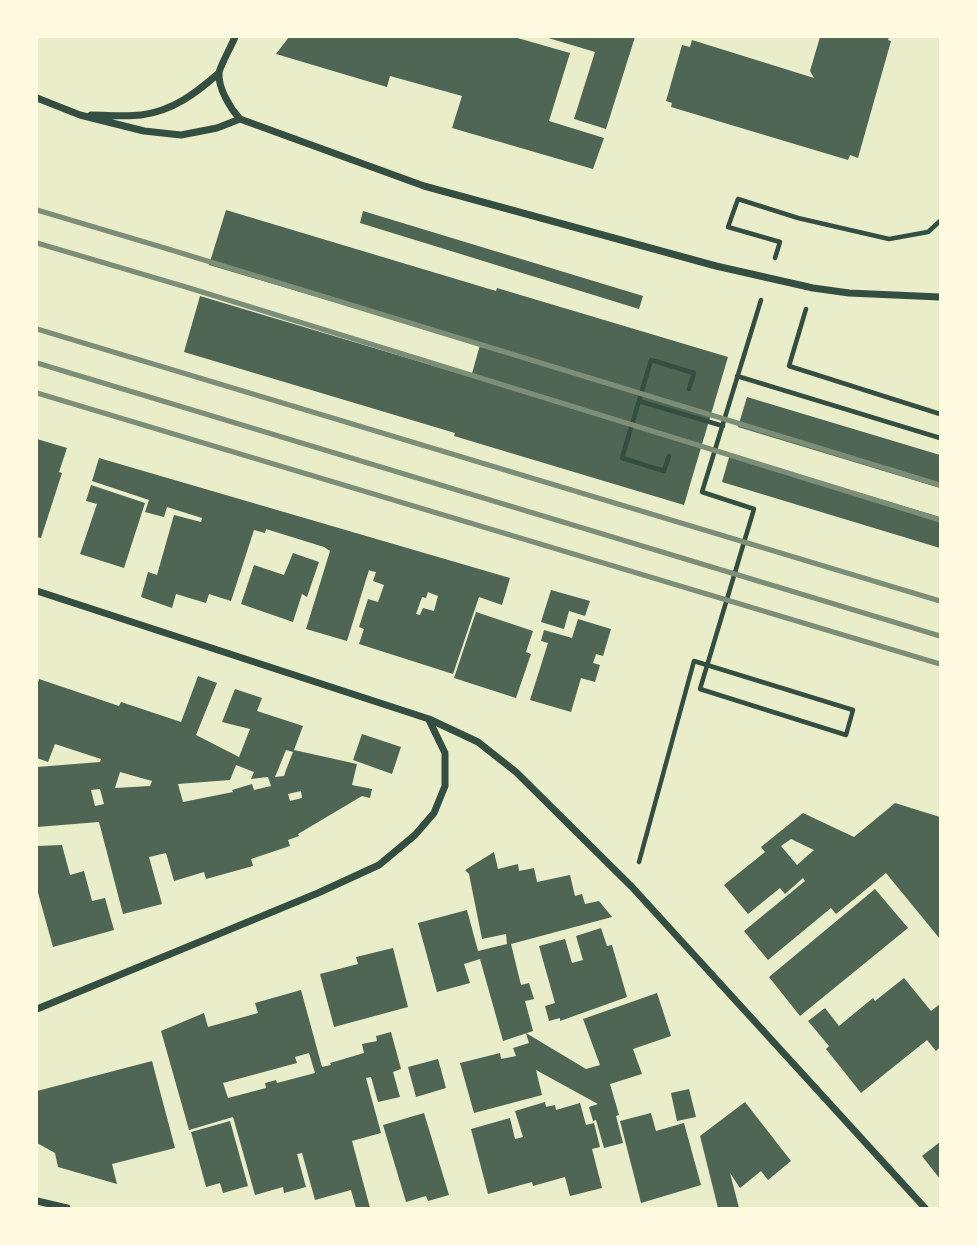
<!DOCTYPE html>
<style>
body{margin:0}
#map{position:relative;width:977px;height:1245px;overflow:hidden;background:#e9edc9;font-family:Lato,sans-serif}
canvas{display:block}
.frame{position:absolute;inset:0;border:38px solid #fefae0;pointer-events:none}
</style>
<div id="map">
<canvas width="977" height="1245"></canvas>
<div class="frame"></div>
</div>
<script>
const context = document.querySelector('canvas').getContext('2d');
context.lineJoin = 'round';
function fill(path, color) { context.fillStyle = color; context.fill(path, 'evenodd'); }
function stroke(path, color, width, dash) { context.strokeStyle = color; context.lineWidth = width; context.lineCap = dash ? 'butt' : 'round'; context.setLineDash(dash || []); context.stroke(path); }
fill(new Path2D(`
 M289,37H514L570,53L549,121L604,138L593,169L452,128L462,96L390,76L387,87L276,54Z
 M545,37H635L606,129L574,119L595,52Z
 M820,37H889L888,40L891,41L858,158L850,155L848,160L671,107L672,103L666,101L682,45L690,47L692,40L814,78L810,71Z
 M226,210L496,291L497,288L728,357L684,505L454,436L455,433L184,352L200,296L471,377L480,345L209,265Z
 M363,211L643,296L639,309L360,223Z
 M747,397L940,455V488L738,427Z
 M37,439L67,448L59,472L62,473L41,538L37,537Z
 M730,454L940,517V548L722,482Z
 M99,458L510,578L502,605L479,597L453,674L359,644L364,629L359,627L368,599L378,602L384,585L373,581L376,572L371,571L369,570L347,641L306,629L330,551L324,547L266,529L265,533L254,530L231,601L209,594L206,603L176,594L172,608L141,597L148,572L157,575L174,515L201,522L202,518L167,507L164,517L145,512L149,500L92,481ZM428,592L438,596L434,611L423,608L420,615L416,614L422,597L426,598Z
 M91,485L145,503L124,568L80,554L97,504L86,501Z
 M293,553L319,562L307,597L302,594L293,622L241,604L254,565L284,575Z
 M551,590L590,601L585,616L569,611L564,629L541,622Z
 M476,612L533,631L526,652L531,654L516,698L454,678Z
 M578,619L611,629L603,656L596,654L593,663L600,665L595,682L581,678L571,712L530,700L548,643L541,641L544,630L572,638Z
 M198,676L217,683L196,735L239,757L250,729L222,722L235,689L262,698L257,711L303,726L294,750L357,764L352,785L372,789L370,798L362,796L298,834L299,836L288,840L290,846L251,859L253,866L206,879L204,872L174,881L166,853L149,857L162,904L123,914L99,822L37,827V767L100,762L101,759L55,744L48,762L37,758V685L39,679L119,706L121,702L181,722ZM286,750L293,752L286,770L284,776L275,777ZM236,765L254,772L251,779L268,777L271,786L254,790L252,784L232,790L233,792L183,802L178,784L230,780ZM120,772L152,781L150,786L115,788ZM100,789L104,804L95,806L91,790ZM301,791L302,798L290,801L288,794Z
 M362,734L401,747L392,774L353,760Z
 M895,803L940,817V939L886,873L836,914L831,908L768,960L744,931L805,881L803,878L785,894L780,888L748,914L724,885L765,852L761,847L803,813L854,837ZM791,839L814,850L797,865L781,846Z
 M62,845L70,875L84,871L92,901L105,898L114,930L53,947L37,889V846Z
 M494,852L498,869L518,864L519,871L534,868L537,882L570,875L575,896L582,894L585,904L599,901L612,917L511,944L521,985L529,983L534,999L525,1001L533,1031L503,1041L480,959L464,964L470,983L437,992L418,923L467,910L478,951L507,944L506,934L482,939L469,874L465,870Z
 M875,889L908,928L800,1016L769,977Z
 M601,928L607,946L612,945L627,997L560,1021V1018L549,1021L545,1006L555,1003L539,946L565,939L572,963L583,960L576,936Z
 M393,948L408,1007L334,1027L320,974L358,964L356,957Z
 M904,978L931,1011L940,1004V1047L936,1051L927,1040L861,1093L826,1049L829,1046L808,1021L825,1008L839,1026L873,998L875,1001Z
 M301,990L322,1067L331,1065L330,1063L364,1053L362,1044L377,1041L376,1036L391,1032L401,1069L393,1072L400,1097L378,1102L371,1077L366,1078L381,1133L352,1141L370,1208H356L351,1190L315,1200L302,1153L297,1154L306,1187L284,1193L283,1187L255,1195L233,1117L189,1130L161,1031L204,1013L208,1027L258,1013L255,1003ZM309,1053L315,1073L277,1083L276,1080L265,1083L266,1088L228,1098L223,1083L297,1063L295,1057Z
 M657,993L671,1036L633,1049L642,1074L610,1084L619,1115L616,1116L623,1143L604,1148L596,1120L593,1121L589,1107L598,1104L536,1070L542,1095L474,1113L460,1063L500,1053L501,1059L516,1056L513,1048L529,1043L526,1033L586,1069L600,1065L583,1019Z
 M438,1059L446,1088L416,1097L408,1067Z
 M152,1061L175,1148L112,1164L117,1184L58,1167L55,1153L37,1143V1091Z
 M689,1089L696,1117L677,1121L671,1093Z
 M545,1102L546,1107L555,1105L556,1110L580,1103L586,1125L594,1123L600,1147L592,1149L602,1188L570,1196L565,1177L533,1186L532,1182L488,1194L471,1129L510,1118L515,1139L523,1137L515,1111Z
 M745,1102L791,1161L768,1180L761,1171L740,1188L730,1173L739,1208H718L700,1136Z
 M424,1113L449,1195L428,1201L426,1196L406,1202L383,1125Z
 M651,1113L656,1131L684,1123L701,1185L641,1203L620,1121Z
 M230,1121L248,1186L223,1193L220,1183L206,1187L191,1132Z
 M940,1142V1179L922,1156Z`), '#4f6655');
stroke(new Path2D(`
 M775,258L780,242L728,227L738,199L798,218L889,239L928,232L940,221
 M806,309L789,366L940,414
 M737,376L940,438
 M689,389L694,373L651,360L639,401L723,426
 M639,401L622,458L664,471L669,456
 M639,862L694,661L853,710L846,735L700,689L754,509L702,492L761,300`), '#344e41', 4.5);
stroke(new Path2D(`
 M235,37C232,45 220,66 219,73C218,88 230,108 240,119
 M37,98L80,115L144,131L181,135L217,128L240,119L424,186L716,266L813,288L849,293L940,297
 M91,115C107,115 125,117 141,115C173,111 196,93 219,73
 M37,591L429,719L478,742L516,772L632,887L925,1208
 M37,1009L318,893L379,865L415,835L434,813L445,786V753L429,720
 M37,1201L67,1208`), '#344e41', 7);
stroke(new Path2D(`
 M37,210L168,249L940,485
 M37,243L186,287L940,520
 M37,329L940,601
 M37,363L940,636
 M37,393L940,664`), '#7c8e77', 5);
</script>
